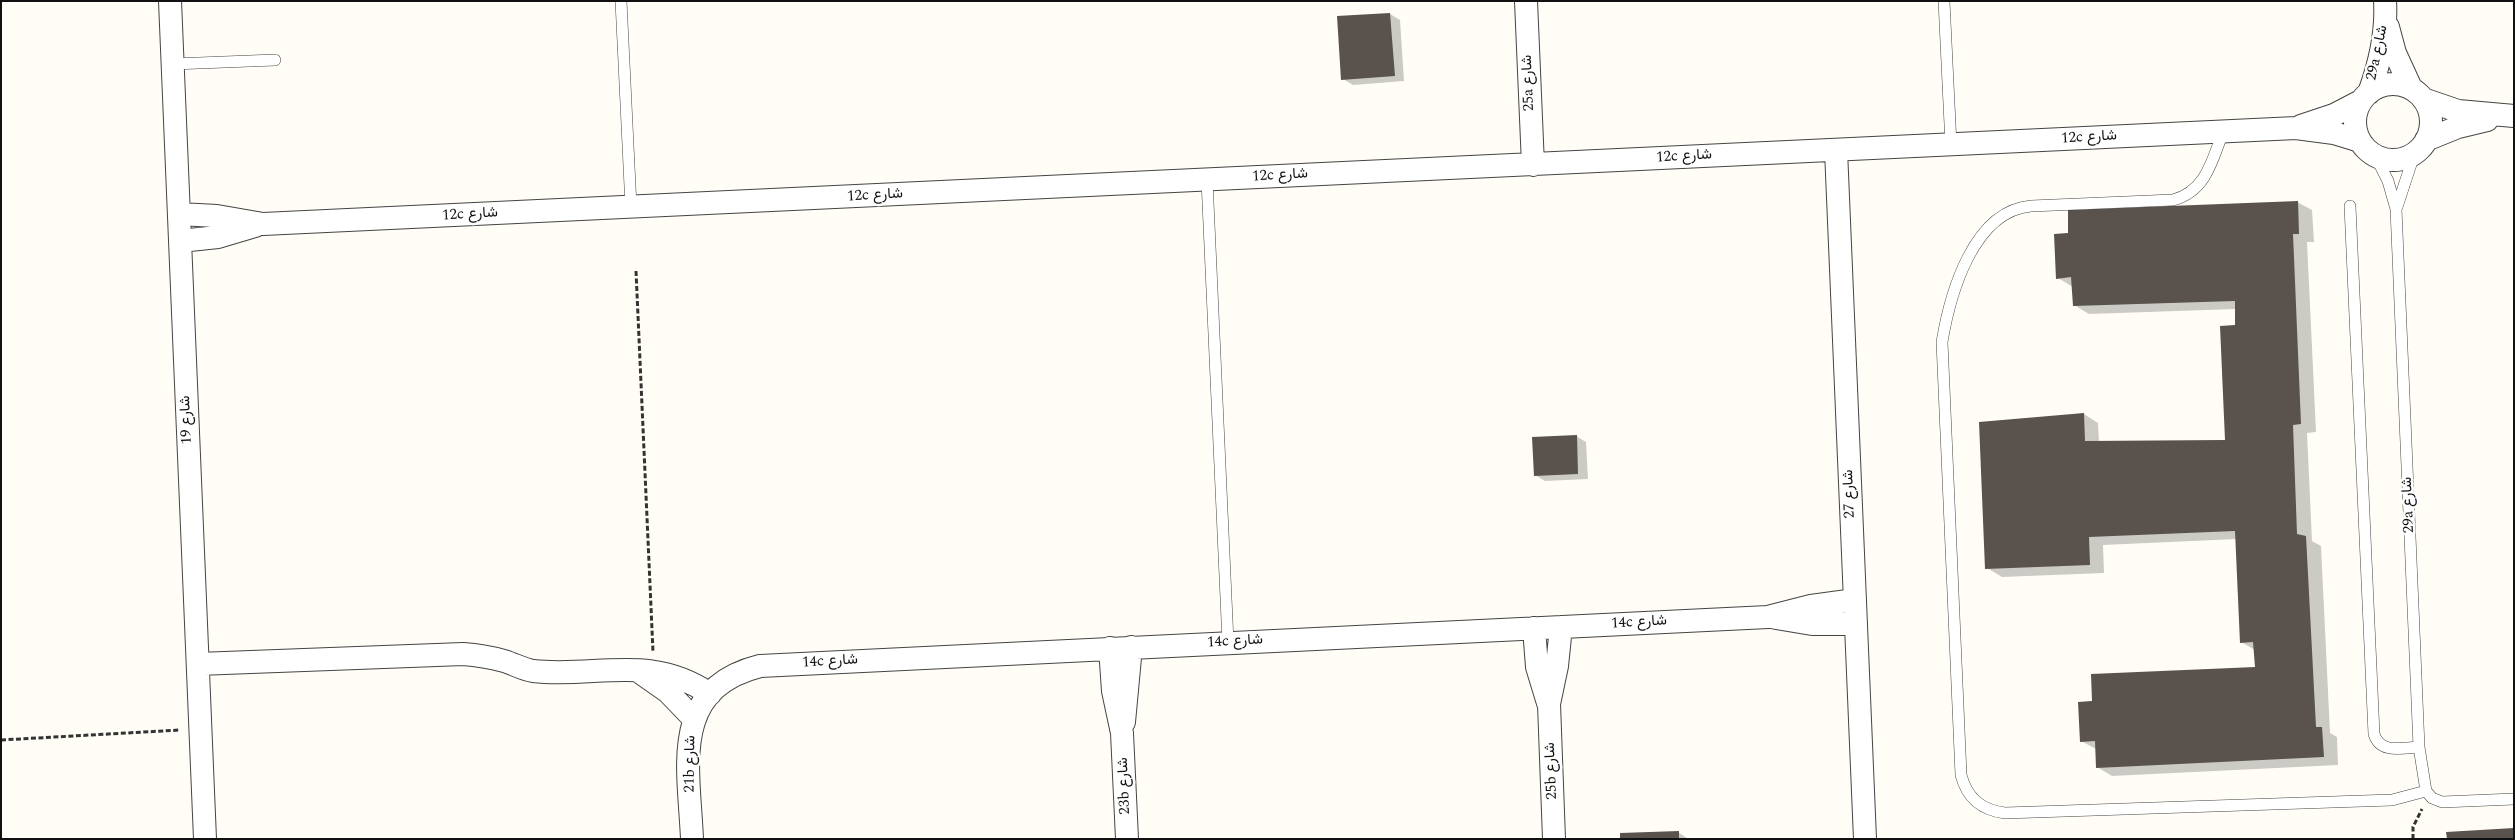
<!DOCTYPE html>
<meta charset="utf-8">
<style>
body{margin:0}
#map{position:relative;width:2515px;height:840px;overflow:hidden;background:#fffdf5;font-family:Spectral,serif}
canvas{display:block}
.frame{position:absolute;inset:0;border:2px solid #111;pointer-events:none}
</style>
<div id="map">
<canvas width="2515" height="840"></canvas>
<div class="frame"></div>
</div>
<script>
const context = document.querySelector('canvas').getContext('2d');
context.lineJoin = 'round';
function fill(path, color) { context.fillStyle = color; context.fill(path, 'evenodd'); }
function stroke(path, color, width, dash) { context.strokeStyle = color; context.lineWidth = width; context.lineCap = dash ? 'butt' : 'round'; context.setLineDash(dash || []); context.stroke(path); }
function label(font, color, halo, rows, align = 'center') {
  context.font = font + ' Spectral,Vazirmatn,serif'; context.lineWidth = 5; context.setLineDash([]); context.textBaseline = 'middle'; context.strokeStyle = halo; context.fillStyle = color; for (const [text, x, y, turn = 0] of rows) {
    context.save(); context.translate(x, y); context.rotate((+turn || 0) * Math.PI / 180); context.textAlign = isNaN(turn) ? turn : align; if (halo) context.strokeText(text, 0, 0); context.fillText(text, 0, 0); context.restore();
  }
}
fill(new Path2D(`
 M1390,14L1400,20L1404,81L1353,85L1343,79Z
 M2297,202L2312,210L2314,242H2307L2316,432L2307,433L2312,541L2321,546L2330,733L2337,737L2338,765L2112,776L2097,767L2096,749L2081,741L2094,702L2256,668L2255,650L2241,642L2237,539L2103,545L2104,573L2002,577L1987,568L2084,414L2098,423L2099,442L2226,441L2236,309L2089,314L2074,305L2073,287L2058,278Z
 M1576,436L1586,442L1588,479L1545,481L1535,475Z
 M1678,832L1688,839H1621Z`), '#0003');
fill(new Path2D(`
 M1390,13L1395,76L1341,80L1337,16Z
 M2298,201L2299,234H2293L2301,424L2293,425L2297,534L2306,536L2316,727H2322L2324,757L2096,768L2095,741L2080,742L2078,702L2092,701L2091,674L2255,667L2253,642L2240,643L2235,531L2089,537L2090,565L1985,569L1979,422L2084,413L2085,441L2225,440L2220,326L2235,325V301L2073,306L2071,277L2056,279L2054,234L2068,233V210Z
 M1577,435L1578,474L1534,476L1532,437Z
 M2514,828V839H2447L2446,832Z
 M1679,831V839H1620V833Z`), '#5a524d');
const lane = new Path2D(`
 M621,1L631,207
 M1944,1L1951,145
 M173,64L275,60
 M2223,132C2212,161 2206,191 2173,200L2031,206C1973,211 1950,294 1942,342L1961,775C1967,798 1981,810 2005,813L2392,800L2426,791
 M2375,155L2388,181L2396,209L2419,747L2426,791L2432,798L2442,802L2514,799
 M1207,180L1228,642
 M2350,206L2374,734C2380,754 2402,748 2419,747
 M2397,207L2415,152`);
const street = new Path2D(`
 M170,1L205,839
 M1526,1L1533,165
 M2388,27L2395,53L2411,88
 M2355 122a38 38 0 1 1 76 0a38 38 0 1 1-76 0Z
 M2369,93C2380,63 2387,33 2385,1
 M2423,99L2458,111L2514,116
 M2301,126L2334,115L2361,101
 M2426,140L2458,127L2487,120
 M1836,150L1865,839
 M179,214L217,216L263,224L2296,128L2334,133L2360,141
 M180,241L218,237L255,226
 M1776,618L1812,624H1856
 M1534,628L1537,667L1548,703
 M1110,648L1113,691L1122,733L1127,839
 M198,664L463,654C477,655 490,657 504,661C514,664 522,669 533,671C597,678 650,653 710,694
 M638,671L668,692L694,719
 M1124,722L1131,647
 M692,839C689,767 669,689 760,666L1768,617L1811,606L1855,600
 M1554,839L1549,704L1557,666L1561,627`);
stroke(lane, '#444', 12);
stroke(street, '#444', 24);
stroke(new Path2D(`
 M636,271L653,652
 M1,740L180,730
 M2413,839V827L2422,809`), '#333', 3, [5, 2.5]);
stroke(lane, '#fff', 11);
stroke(street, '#fff', 22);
label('15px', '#111', '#fff', [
 ["29a شارع",2378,53,-78],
 ["25a شارع",1529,83,-92],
 ["12c شارع",2089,138,-3],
 ["12c شارع",1684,157,-3],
 ["12c شارع",1280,176,-3],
 ["12c شارع",875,196,-3],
 ["12c شارع",470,215,-3],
 ["شارع 19",187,420,-92],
 ["شارع 27",1850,494,-92],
 ["29a شارع",2409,505,-92],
 ["14c شارع",1639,623,-3],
 ["14c شارع",1235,642,-3],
 ["14c شارع",830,662,-3],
 ["21b شارع",691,764,-89],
 ["25b شارع",1552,771,-92],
 ["23b شارع",1125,786,-92]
]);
</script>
